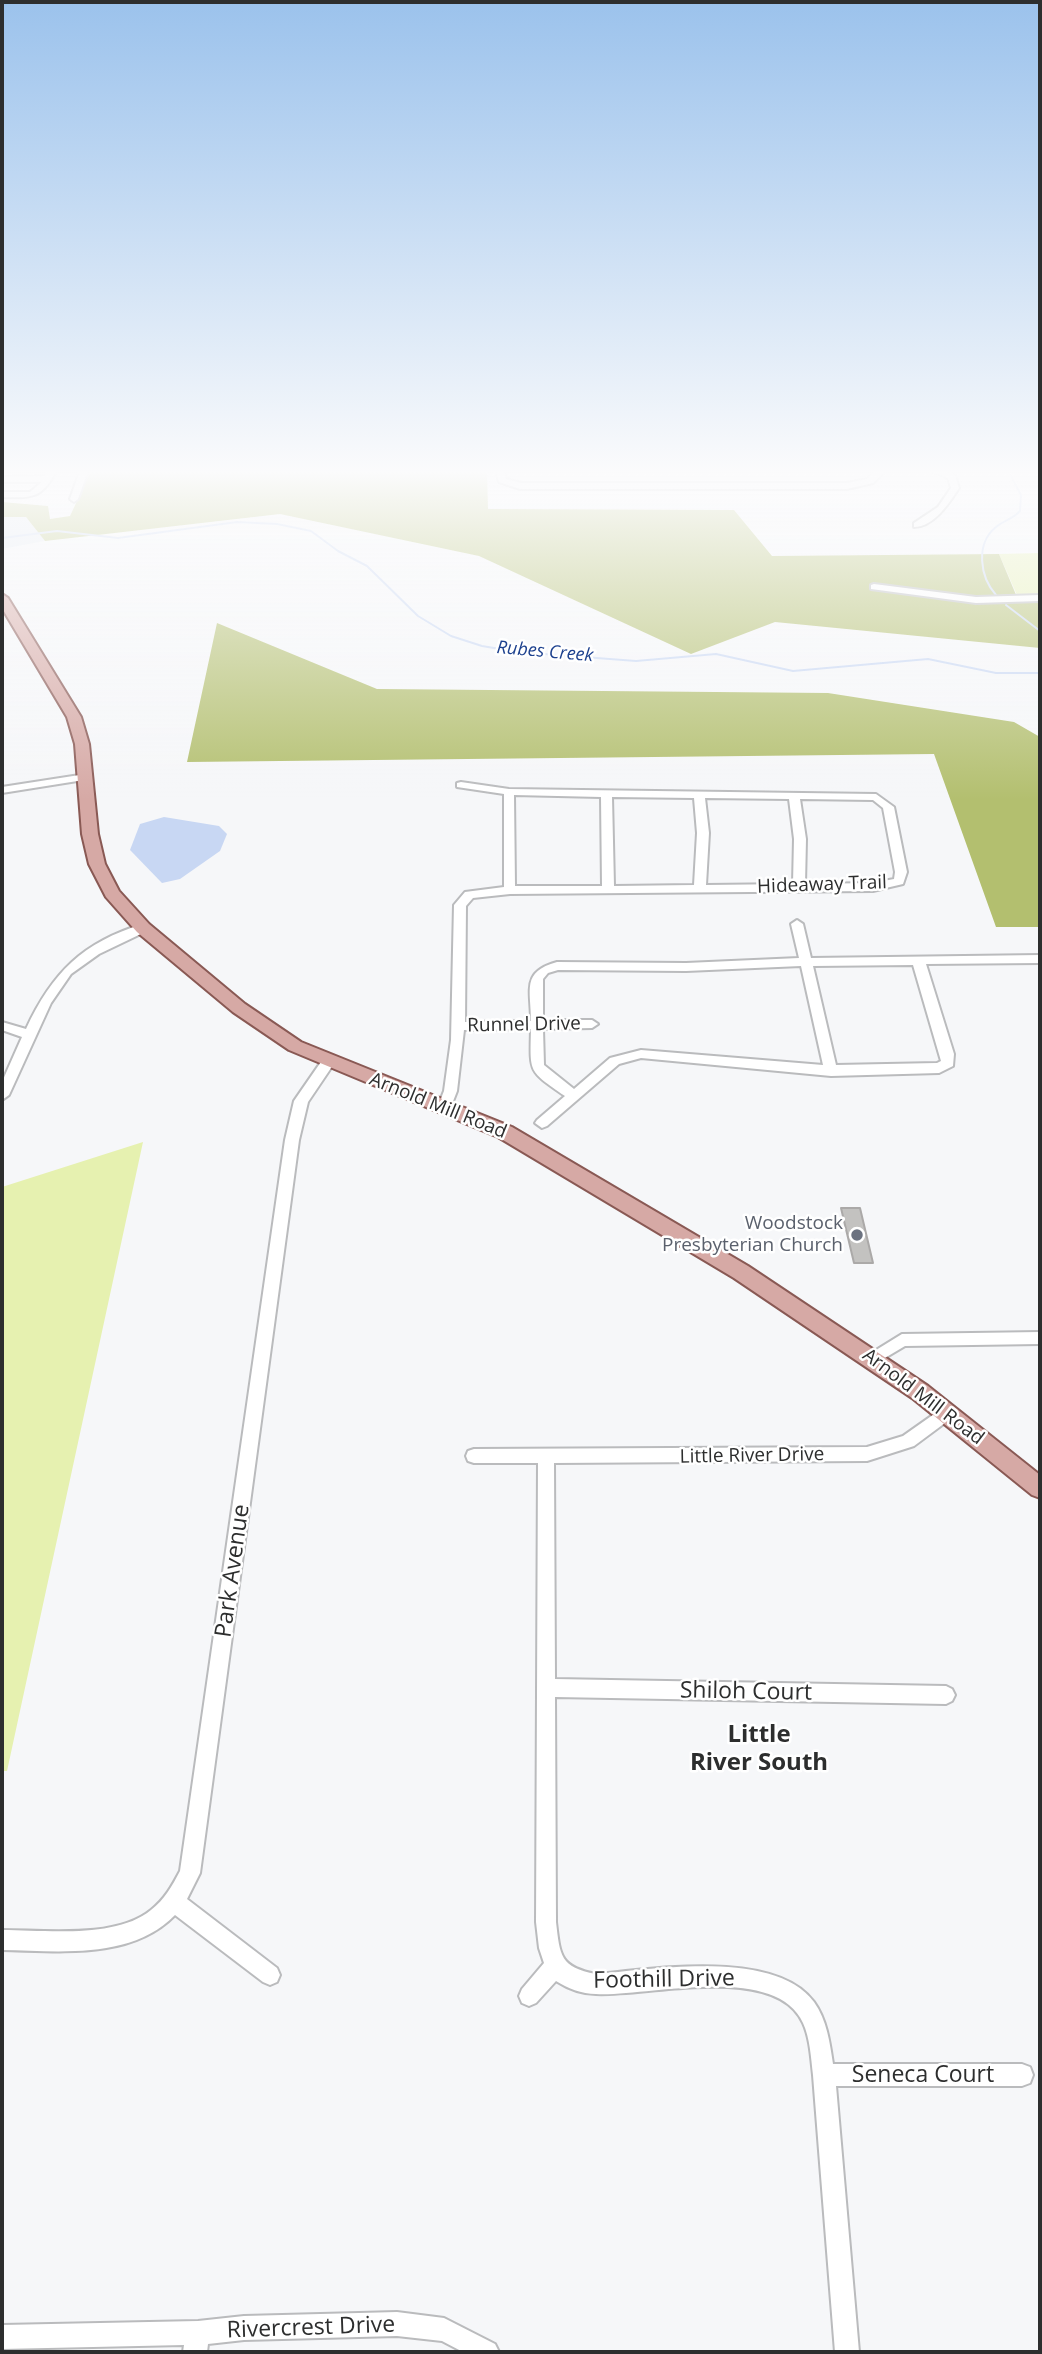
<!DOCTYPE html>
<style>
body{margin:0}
#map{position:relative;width:1042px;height:2354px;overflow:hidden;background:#f6f7f9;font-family:"Open Sans",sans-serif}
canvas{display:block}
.frame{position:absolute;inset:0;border:4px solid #2d2e2e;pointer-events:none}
</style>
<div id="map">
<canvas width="1042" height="2354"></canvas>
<div class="frame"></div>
</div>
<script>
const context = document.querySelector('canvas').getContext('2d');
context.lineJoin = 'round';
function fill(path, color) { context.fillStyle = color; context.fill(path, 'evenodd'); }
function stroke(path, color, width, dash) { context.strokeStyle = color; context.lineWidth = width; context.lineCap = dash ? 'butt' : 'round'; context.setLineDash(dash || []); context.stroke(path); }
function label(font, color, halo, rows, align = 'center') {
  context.font = font + ' "Open Sans",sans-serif'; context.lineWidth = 5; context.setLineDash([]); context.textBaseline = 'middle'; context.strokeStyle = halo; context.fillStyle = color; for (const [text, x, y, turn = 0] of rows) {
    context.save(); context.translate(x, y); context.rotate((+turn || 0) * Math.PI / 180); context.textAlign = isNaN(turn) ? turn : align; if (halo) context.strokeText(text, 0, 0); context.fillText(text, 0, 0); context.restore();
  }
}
fill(new Path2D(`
 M2,517H26L45,541L2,549Z`), '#e5ebf3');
fill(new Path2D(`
 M1040,553V603L1020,602L999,554Z
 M143,1142L7,1771H2V1187Z`), '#e6f1b0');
fill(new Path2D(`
 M91,471H487L488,509L734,510L772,556L999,554L1019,602L1040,603V648L775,622L691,654L479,556L280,514L45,541L26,517H2V502L48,506L50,519L70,516Z
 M217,623L377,689L828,693L1014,722L1040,737V927H996L934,754L187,762Z`), '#b3bf6f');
fill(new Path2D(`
 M164,817L219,826L227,834L220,851L180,879L162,883L130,850L140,824Z`), '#c8d7f3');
stroke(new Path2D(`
 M2,538L57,531L118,538L237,522L277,524L311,531L338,551L367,566L418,616L451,636L482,646L518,652L636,661L716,654L793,671L928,659L996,673H1040
 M996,595C980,577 975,544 996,527C1004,520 1013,519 1020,511L1021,495L1008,471
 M1006,605L1040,631`), '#c8d7f3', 2);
const building = new Path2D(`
 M841,1208H860L873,1263H854Z`);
fill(building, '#c3c2c0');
stroke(building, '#aba9a8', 2);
const minor = new Path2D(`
 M48,471H56C42,499 31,498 2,497V492H30L42,482H2V477L45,476Z
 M80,471H88L78,499L74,502L70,499Z
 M496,471H504L506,479L521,483H847L867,479L876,471H885L873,483L847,489H520L499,482Z
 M931,471H942L955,475L959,488C949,503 934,527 914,527V523L938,507L951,488L948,478Z
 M874,584L976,597L1040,595V601L976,603L871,589V585Z
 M86,774L90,775V779L2,793V787Z
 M461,782L509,789L876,794L894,807L907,872L903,884L873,891L510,894L473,898L466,906L465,1022L531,1021C531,989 521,972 557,962L686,963L799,958L791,924L797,920L803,924L811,958L1040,955V963L926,964L954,1054L953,1066L939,1073L831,1076L641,1058L619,1064L547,1126L542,1128L535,1123L537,1120L565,1096C528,1070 530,1074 531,1029L464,1030L457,1091L450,1109H440L438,1106L444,1091L451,1040L454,905L465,892L504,887V794L457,787V783ZM514,795L601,797L602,886H515ZM612,797L694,798L697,833L694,885L614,886ZM705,798L789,799L794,839L793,884L706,885L709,833ZM800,799L873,800L883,808L895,872L894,879L873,883L805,884L806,839ZM913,965L941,1061L937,1063L836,1065L813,966ZM801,966L823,1065L641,1050L610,1058L574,1089L544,1065L543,1029L592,1028L598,1024L592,1020H543V979L548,973L558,970L686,971Z
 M143,924L147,925L149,928L147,931L99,954L71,974L51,1003L9,1095L2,1100V1082L22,1037L2,1030V1022L26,1029C52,973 83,942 143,924Z
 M328,1057L335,1062L308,1102L299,1140L200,1873L187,1899L277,1968L280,1975L277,1982L270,1985L263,1982L175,1915C131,1960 60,1951 2,1950V1930C45,1930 116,1939 151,1910C165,1899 172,1886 180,1871L285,1140L294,1101L323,1059Z
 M1040,1332V1344L905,1346L873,1365L868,1363L865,1359L868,1355L902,1334Z
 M947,1405L953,1407L955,1412L953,1417L914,1446L867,1461L554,1463L555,1679L946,1686L952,1689L955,1695L952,1701L946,1704L555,1697L556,1922C560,1956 560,1967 596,1974C653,1969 776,1949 814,2002C827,2020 830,2044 833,2064H1022L1030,2067L1033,2075L1030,2083L1022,2086H836L859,2352H835L813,2075C811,2058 810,2038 803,2023C776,1962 646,1997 596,1994C582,1994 567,1988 556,1981L536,2003L529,2006L522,2003L519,1996L522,1989L544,1963L539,1948L536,1922L538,1463H474L468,1461L466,1456L468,1451L474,1449L867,1447L903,1436Z
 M397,2312L444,2318L495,2344L499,2352H463L442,2341L397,2336L244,2340L208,2344L207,2352H183L184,2345L2,2349V2325L198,2321L244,2316Z`);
const major = new Path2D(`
 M2,594L8,598L81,717L89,744L98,834L105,864L119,891L149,924L245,1004L301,1042L512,1127L748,1266L928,1386L1040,1475V1498L1032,1495L912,1398L734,1278L498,1137L289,1050L233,1012L137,932L106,897L89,864L82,834L75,744L67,717L2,608Z`);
stroke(minor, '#babbbd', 4);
stroke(major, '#895954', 4);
fill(minor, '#fff');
fill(major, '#d6a9a5');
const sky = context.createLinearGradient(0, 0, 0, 800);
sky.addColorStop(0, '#9bc2ec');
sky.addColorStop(0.59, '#fbfbfc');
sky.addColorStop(1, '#fbfbfc00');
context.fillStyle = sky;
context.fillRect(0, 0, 1042, 800);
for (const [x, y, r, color] of [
 [857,1235,7,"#6b7280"]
]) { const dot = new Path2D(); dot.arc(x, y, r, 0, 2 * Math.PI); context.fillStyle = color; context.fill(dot); stroke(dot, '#fff', 2.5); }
label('italic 18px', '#1d418e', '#fff', [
 ["Rubes Creek",545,652,5]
]);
label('19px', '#2d2e2e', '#fff', [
 ["Hideaway Trail",822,885,-2],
 ["Runnel Drive",524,1025,-1],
 ["Arnold Mill Road",438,1106,22],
 ["Arnold Mill Road",923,1397,37],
 ["Little River Drive",752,1456,-1]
]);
label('19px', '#5b616d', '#fff', [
 ["Woodstock",843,1224],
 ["Presbyterian Church",843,1246]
], 'right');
label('23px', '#2d2e2e', '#fff', [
 ["Park Avenue",233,1571,-82],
 ["Shiloh Court",746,1692,1],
 ["Foothill Drive",664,1980,-1],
 ["Seneca Court",923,2075],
 ["Rivercrest Drive",311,2328,-2]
]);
label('bold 24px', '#2d2e2e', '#fff', [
 ["Little",759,1735],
 ["River South",759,1763]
]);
</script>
